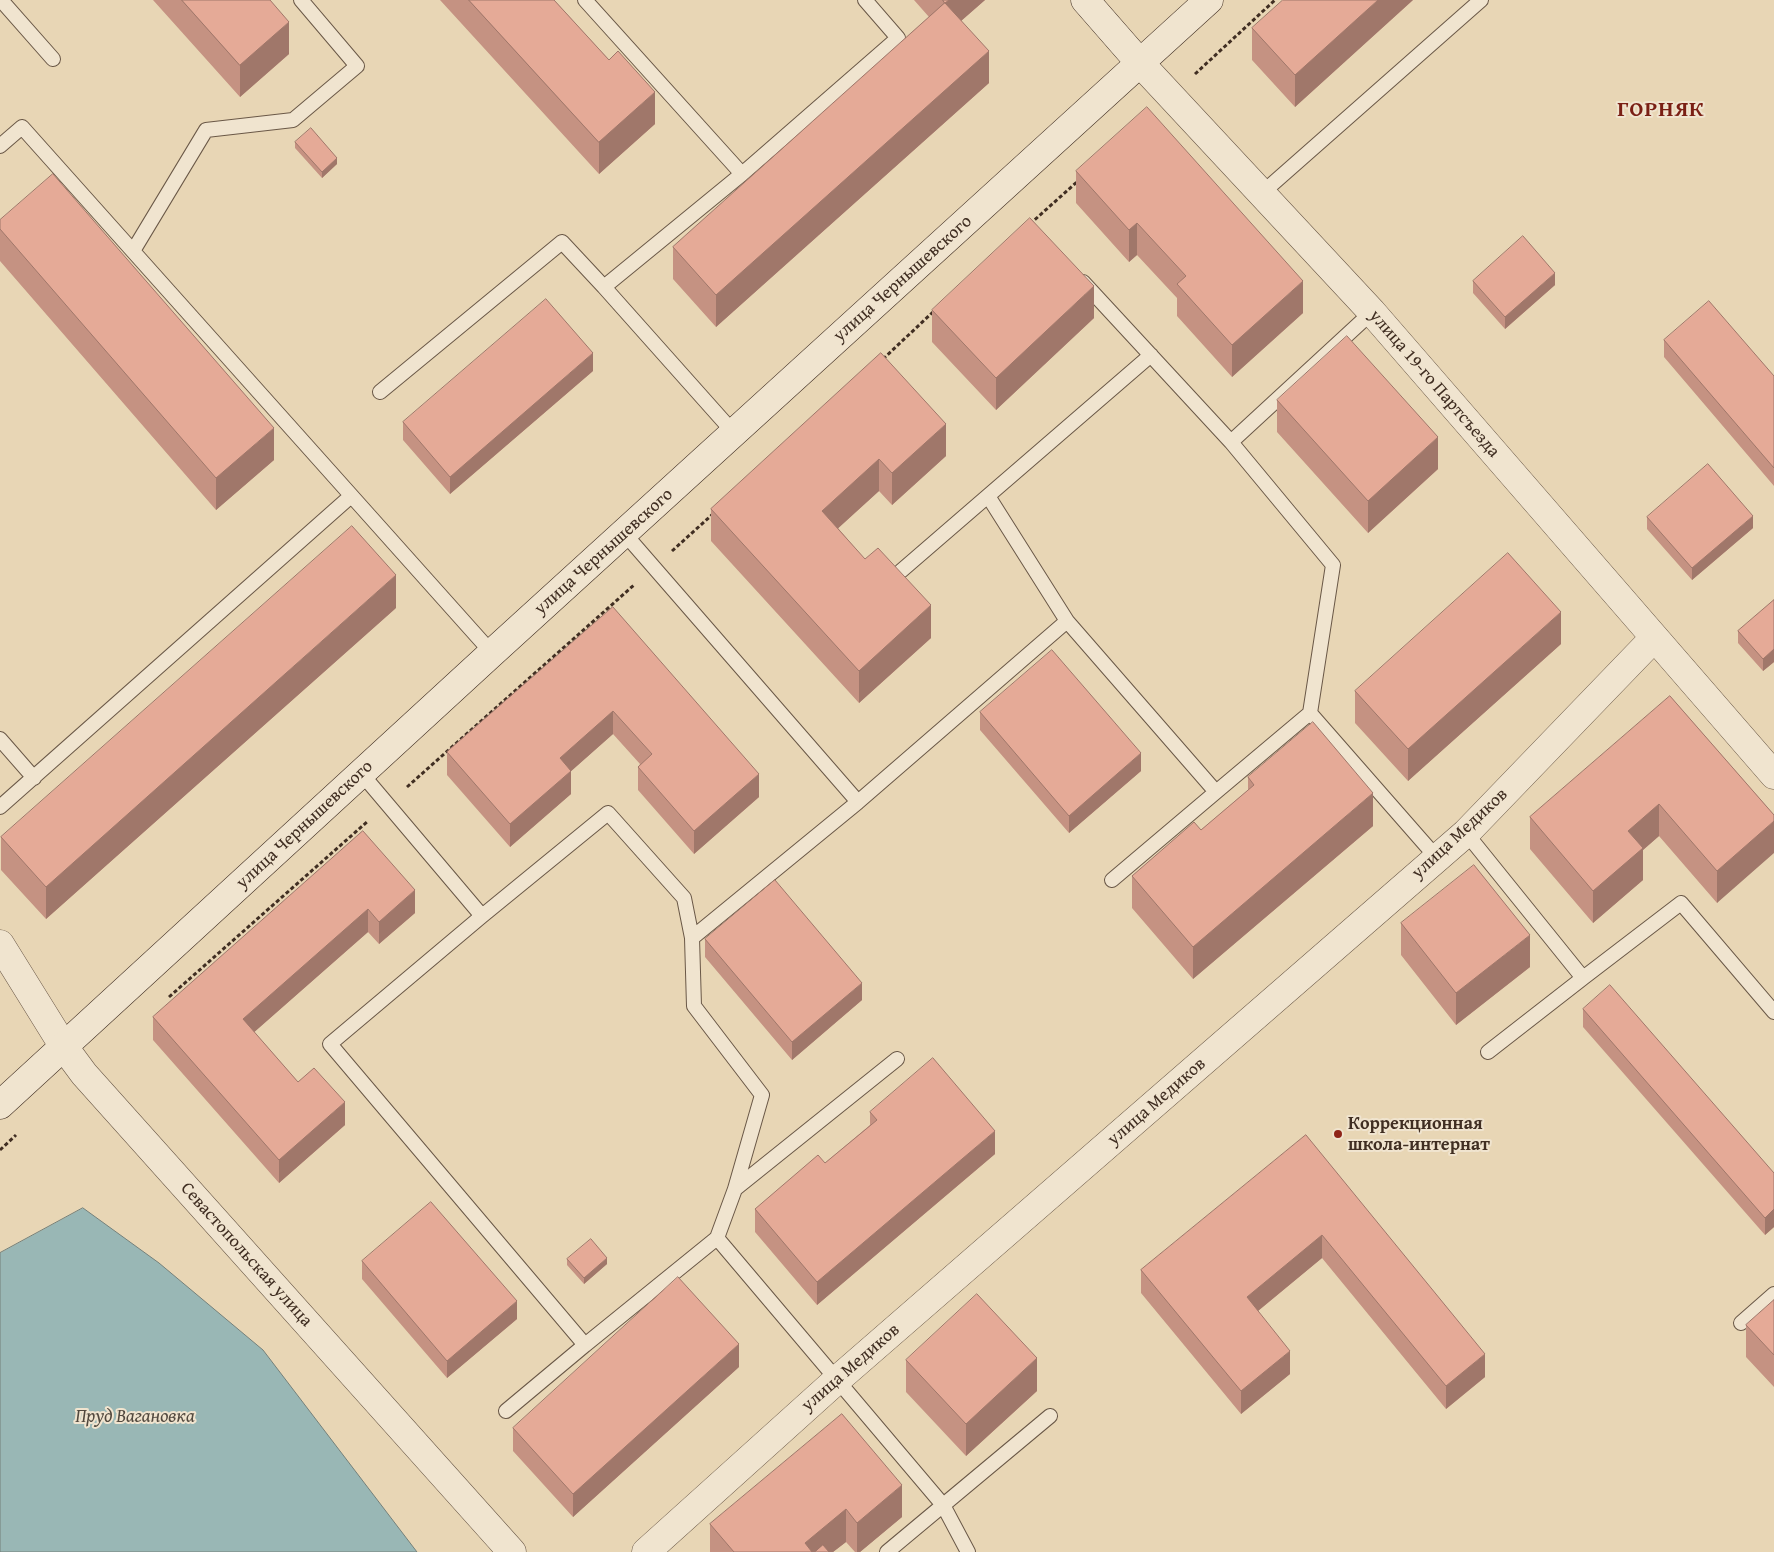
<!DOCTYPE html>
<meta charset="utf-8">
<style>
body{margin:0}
canvas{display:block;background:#e8d6b5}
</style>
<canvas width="1774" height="1552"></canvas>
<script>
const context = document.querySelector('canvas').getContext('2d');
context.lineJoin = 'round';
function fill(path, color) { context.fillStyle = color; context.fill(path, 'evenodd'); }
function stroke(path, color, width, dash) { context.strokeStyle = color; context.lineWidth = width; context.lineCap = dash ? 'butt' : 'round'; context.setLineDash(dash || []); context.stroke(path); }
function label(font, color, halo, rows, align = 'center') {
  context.font = font + ' "Gentium Book Plus",serif'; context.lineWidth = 4; context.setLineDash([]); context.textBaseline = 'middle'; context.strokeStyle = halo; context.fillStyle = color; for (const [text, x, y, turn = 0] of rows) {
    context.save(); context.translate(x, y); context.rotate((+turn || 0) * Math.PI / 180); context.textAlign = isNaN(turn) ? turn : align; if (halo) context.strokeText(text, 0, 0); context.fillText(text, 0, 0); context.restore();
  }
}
const water = new Path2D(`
 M83,1208L159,1263L263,1350L417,1552H0V1253Z`);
fill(water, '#99b7b5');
stroke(water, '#75807a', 1);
const lane = new Path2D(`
 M1,0L53,59
 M585,0L742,174
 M0,146L22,127L492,653
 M1261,194L1481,0
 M133,251L206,130L293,120L357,66L301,0
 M1083,282L1231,442L1333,565L1310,713L1437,858
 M380,392L562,242L604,287
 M734,433L604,287L742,174L898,38L865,0
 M1231,442L1372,312
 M988,496L1067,621L1216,792L1310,713
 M624,533L858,802
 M901,571L1151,355
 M0,739L34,778
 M361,773L482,916
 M0,807L351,496
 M608,813L684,898L692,938L694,1006L762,1095L735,1189L717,1238L585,1345L330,1044L482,916Z
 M1466,833L1583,978L1681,903L1774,1012
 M1112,880L1216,792
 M692,938L858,802L1067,621
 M1488,1052L1583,978
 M735,1189L897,1059
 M717,1238L943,1505L968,1552
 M1741,1323L1774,1294
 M506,1411L585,1345
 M887,1552L1050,1416`);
const street = new Path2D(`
 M1140,63L1372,312L1774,775
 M0,944L64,1047L84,1074L512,1552
 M646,1552L838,1379L1466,833L1654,638`);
const secondary = new Path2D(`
 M1085,0L1140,63
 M0,1105L492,653L1209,0`);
stroke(lane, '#6a5847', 16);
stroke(street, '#6a5847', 29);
stroke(secondary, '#402e22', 29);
stroke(new Path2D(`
 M1195,74L1275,0
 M1030,224L1078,181
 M883,359L933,312
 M672,551L714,513
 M407,787L634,585
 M169,997L368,821
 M0,1150L16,1135`), '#402e22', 3, [4, 2.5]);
stroke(lane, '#f0e4cf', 14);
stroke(street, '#f0e4cf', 28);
stroke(secondary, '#f0e4cf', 28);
fill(new Path2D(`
 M153,0H270L289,54L240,97Z
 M440,0H554L609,60L655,124L599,174Z
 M914,0H985L961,21L989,83L716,327L673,279V247L929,17Z
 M1413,0L1295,107L1252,60V28Z
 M295,142L337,164L322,178L295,148Z
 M1076,171L1303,313L1232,377L1177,316V298L1137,255L1129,262L1076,203Z
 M0,220L274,460L216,510L0,261Z
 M1473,281L1555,285L1505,329L1473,293Z
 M932,310L1094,318L996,410L932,342Z
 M1664,340L1774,376V486L1664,357Z
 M881,353L946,456L892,505L879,491L838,528L931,638L859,703L711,541V509Z
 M593,371L450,494L403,440V422Z
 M1277,400L1438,469L1368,533L1277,432Z
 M1647,517L1753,528L1692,580L1647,529Z
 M1774,600V662L1763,671L1738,643V631Z
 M613,607L759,797L694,854L638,790V767L640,764L613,734L571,771V794L510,847L447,775V752Z
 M396,608L46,919L1,870V837Z
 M1561,644L1408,781L1355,723V691Z
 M1670,696L1774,815L1717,903L1659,836L1643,850V880L1593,923L1530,849V817Z
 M980,712L1141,771L1069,833L980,730Z
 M1248,777L1373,826L1193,979L1132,908V876L1201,830L1248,790Z
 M363,831L415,913L379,944L368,932L254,1032L298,1082L345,1125L279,1183L153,1040V1017Z
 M1401,923L1530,967L1456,1025L1401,955Z
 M705,939L862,1000L792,1060L705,957Z
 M1583,1009L1774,1173V1227L1765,1235L1583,1027Z
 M870,1112L995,1154L817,1305L755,1232V1209L825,1163L870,1125Z
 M1306,1135L1485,1377L1446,1409L1322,1258L1258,1311L1290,1374L1241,1414L1141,1293V1270Z
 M567,1259L607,1264L584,1284L567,1265Z
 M362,1261L517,1319L447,1378L362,1279Z
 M1774,1300V1387L1746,1357V1325Z
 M906,1360L1037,1391L966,1456L906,1392Z
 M739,1367L573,1517L513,1451V1428Z
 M842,1414L902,1517L860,1552H855L846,1542L833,1552H710V1524Z`), '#c59282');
fill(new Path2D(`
 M949,0H985L945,35V3Z
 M1378,0H1413L1295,107V75Z
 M289,22V54L240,97V65Z
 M989,51V83L716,327V295Z
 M655,92V124L599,174V142Z
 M337,158V164L322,178V172Z
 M1137,223V255L1129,262V230Z
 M1555,273V285L1505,329V317Z
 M1303,281V313L1232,377V345Z
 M1094,286V318L996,410V378Z
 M593,353V371L450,494V477Z
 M946,424V456L892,505V473Z
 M274,428V460L216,510V478Z
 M1438,437V469L1368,533V501Z
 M879,459V491L822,543V511Z
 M1753,516V528L1692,580V568Z
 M396,575V608L46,919V887Z
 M931,605V638L859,703V671Z
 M1561,612V644L1408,781V749Z
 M1774,649V662L1763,671V659Z
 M613,711V734L560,781V758Z
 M1141,753V771L1069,833V816Z
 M571,771V794L510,847V824Z
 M759,774V797L694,854V831Z
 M1373,793V826L1193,979V947Z
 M1659,804V836L1643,850V880L1593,923V891L1628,831Z
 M1774,821V853L1717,903V871Z
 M415,890V913L379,944V922Z
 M368,909V932L243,1042V1019Z
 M1530,935V967L1456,1025V993Z
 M862,983V1000L792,1060V1042Z
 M345,1102V1125L279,1183V1160Z
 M995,1131V1154L817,1305V1282Z
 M1774,1209V1227L1765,1235V1218Z
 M1322,1235V1258L1247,1320V1297Z
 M607,1258V1264L584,1284V1278Z
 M517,1301V1319L447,1378V1361Z
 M739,1344V1367L573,1517V1494Z
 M1290,1351V1374L1241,1414V1391Z
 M1485,1354V1377L1446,1409V1386Z
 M1037,1358V1391L966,1456V1424Z
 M902,1485V1517L860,1552H857V1523Z
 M846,1509V1542L833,1552H805V1543Z`), '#a0776a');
const building = new Path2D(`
 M182,0H270L289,22L240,65Z
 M469,0H554L609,60L618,51L655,92L599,142Z
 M943,0H949L945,3Z
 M1283,0H1378L1295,75L1252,28Z
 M945,3L989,51L716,295L673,247Z
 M1147,107L1303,281L1232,345L1177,284L1186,276L1137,223L1129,230L1076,171Z
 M311,128L337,158L322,172L295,142Z
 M53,174L274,428L216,478L0,229V220Z
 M1030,218L1094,286L996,378L932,310Z
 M1523,236L1555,273L1505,317L1473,281Z
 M546,299L593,353L450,477L403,422Z
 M1709,301L1774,376V468L1664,340Z
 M1347,336L1438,437L1368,501L1277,400Z
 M881,353L946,424L892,473L879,459L822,511L865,559L878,548L931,605L859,671L711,509Z
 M1708,464L1753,516L1692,568L1647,517Z
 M352,526L396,575L46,887L1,837Z
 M1508,553L1561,612L1408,749L1355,691Z
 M1774,600V649L1763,659L1738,631Z
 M613,607L759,774L694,831L638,767L652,754L613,711L560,758L571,771L510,824L447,752Z
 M1052,650L1141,753L1069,816L980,712Z
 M1670,696L1774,815V821L1717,871L1659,804L1628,831L1643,848L1593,891L1530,817Z
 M1313,722L1373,793L1193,947L1132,876L1194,822L1201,830L1254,785L1248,777Z
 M363,831L415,890L379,922L368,909L243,1019L298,1082L314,1068L345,1102L279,1160L153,1017Z
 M1474,865L1530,935L1456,993L1401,923Z
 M775,880L862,983L792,1042L705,939Z
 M1610,985L1774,1173V1209L1765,1218L1583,1009Z
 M933,1058L995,1131L817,1282L755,1209L818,1155L825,1163L877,1120L870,1112Z
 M1306,1135L1485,1354L1446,1386L1322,1235L1247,1297L1290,1351L1241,1391L1141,1270Z
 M431,1202L517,1301L447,1361L362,1261Z
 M591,1239L607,1258L584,1278L567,1259Z
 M678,1277L739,1344L573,1494L513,1428Z
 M977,1294L1037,1358L966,1424L906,1360Z
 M1774,1300V1355L1746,1325Z
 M842,1414L902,1485L857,1523L846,1509L805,1543L812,1552H734L710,1524Z
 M823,1545L829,1552H815Z`);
fill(building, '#e5aa97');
stroke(building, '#a0776a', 1);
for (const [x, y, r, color] of [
 [1338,1134,5,"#8f2418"]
]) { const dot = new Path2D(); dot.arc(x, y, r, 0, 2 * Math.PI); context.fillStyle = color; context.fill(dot); stroke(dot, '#f0e4cf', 2); }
label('18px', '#402e22', '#f0e4cf', [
 ["улица Чернышевского",903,279,-42],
 ["улица 19-го Партсъезда",1434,384,49],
 ["улица Чернышевского",604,552,-42],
 ["улица Чернышевского",305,825,-43],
 ["улица Медиков",1460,834,-43],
 ["улица Медиков",1157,1102,-41],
 ["Севастопольская улица",246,1255,48],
 ["улица Медиков",851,1368,-41]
]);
label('bold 18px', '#402e22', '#f0e4cf', [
 ["Коррекционная",1348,1124],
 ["школа-интернат",1348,1145]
], 'left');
label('italic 19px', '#52493f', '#f0e4cf', [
 ["Пруд Вагановка",135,1417]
]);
context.letterSpacing = '1px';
label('bold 22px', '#7a1f14', '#f0e4cf', [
 ["ГОРНЯК",1661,110]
]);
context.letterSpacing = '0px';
</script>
